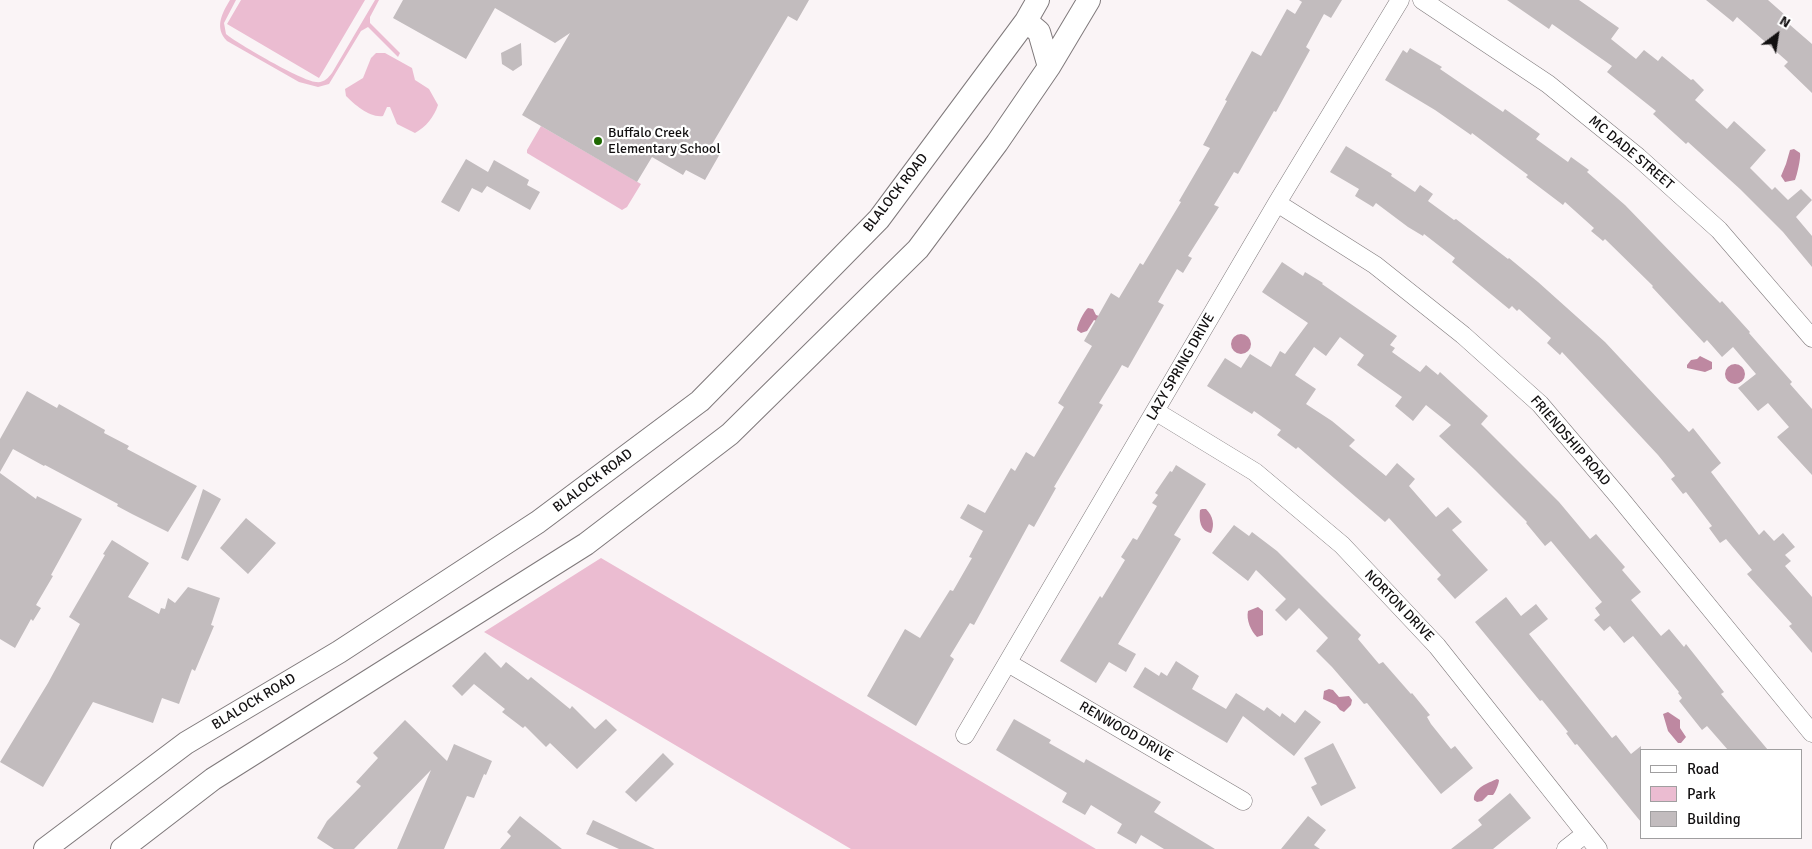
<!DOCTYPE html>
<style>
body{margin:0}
#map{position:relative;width:1812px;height:849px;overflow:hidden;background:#faf4f6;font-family:Signika,sans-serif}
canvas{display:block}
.legend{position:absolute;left:1640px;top:749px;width:162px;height:90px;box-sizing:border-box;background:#fff;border:1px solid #a09fa0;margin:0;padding:6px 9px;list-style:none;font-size:15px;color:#121011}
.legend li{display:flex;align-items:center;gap:10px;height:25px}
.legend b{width:25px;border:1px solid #a09fa0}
.north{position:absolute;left:1752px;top:10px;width:50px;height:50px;-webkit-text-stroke:4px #fff;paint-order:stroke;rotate:31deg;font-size:14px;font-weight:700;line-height:20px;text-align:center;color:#121011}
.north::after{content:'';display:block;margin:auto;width:18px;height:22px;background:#121011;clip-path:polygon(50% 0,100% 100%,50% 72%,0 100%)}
</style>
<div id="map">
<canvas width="1812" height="849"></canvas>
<ul class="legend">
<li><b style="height:6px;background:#fff"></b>Road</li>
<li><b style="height:14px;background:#ebbcd1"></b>Park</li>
<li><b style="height:14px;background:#c2bcbe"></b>Building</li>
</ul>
<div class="north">N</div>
</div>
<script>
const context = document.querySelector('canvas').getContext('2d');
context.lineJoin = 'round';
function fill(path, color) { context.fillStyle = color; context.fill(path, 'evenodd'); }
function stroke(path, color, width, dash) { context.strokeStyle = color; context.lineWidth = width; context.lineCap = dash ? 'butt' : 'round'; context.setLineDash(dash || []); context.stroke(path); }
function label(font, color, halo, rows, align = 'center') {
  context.font = font + ' Signika,sans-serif'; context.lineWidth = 4.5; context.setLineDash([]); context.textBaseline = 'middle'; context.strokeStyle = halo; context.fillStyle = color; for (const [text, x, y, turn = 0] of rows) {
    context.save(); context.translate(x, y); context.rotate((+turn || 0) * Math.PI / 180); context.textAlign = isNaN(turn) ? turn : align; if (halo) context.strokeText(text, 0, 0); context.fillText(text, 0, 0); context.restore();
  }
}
fill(new Path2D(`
 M230,0H236L224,23L226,34C238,44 302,81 316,82C324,83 328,78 332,73L375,0H379L370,17V23L400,53L398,57L368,27L361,31L329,84L318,87L299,82L227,41C214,28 222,13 230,0Z
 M241,0H365L319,78L227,24Z
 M376,53H385L412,68L415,80L429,89L438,105C434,117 426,127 415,133L397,124L390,107H387L383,116C370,118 355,105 346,96L345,89L363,78L371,58Z
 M541,126L641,184L627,207L622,210L527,153V150Z
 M601,558L1096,849H851L484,632Z`), '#ebbcd1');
fill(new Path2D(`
 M1794,149L1800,153C1801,158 1797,175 1795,180L1785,182L1781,176L1786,164L1790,150Z
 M1088,308L1093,309L1096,315L1099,316V322L1094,320L1087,331L1081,333L1077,330C1077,325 1084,311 1088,308Z
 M1231 344a10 10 0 1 1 20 0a10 10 0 1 1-20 0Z
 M1700,356L1712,362V369L1705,372L1687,368V365L1691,360L1697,359Z
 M1725 374a10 10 0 1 1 20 0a10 10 0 1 1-20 0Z
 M1202,509H1206C1213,516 1215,525 1211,533C1200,531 1199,520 1200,510Z
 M1258,607L1263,611V635L1257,637C1251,631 1246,620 1248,611Z
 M1329,689L1333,690L1339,697L1349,696L1352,700L1351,705L1344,712L1340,710L1336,705L1323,699L1324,691Z
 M1668,712L1680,720V728L1686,737L1681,743H1678L1668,731L1663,714Z
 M1497,779L1499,780C1499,784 1495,793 1493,795H1488L1482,801L1477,802L1474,800C1473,788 1488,783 1497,779Z`), '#be88a1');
fill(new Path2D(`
 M403,0H809L797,21L788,16L711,146L721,152L705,180L686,170L683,175L652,157L637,182L522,115L570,33L555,43L495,8L466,59L393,18Z
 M1299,0H1342L1331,18L1324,14L1306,47L1310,50L1276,112L1274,111L1238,174L1234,172L1214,205L1219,207L1188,256L1192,258L1183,273L1177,269L1158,302L1164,305L1128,368L1122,365L1118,372L1099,403L1103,405L1054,487L1056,488L1034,527L1029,524L974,625L970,623L950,656L954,659L916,726L867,696L905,629L920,638L950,590L953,591L972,558L969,557L983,531L960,518L968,504L985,513L1011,468L1015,471L1026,452L1034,457L1064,407L1058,403L1092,346L1084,341L1111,293L1119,298L1140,263L1143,265L1181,202L1179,201L1210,148L1203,145L1227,101L1225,100L1252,51L1261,56L1287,9L1295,14L1302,2Z
 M1507,0H1579L1619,28L1611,39L1636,59L1644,50L1658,61L1662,56L1691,80L1693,79L1704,90L1695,100L1727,129L1734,121L1766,150L1750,168L1772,190L1775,187L1788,200L1801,189L1812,200L1796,217L1812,236V267L1783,232L1740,189L1688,142L1686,144L1653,114L1656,111L1607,72L1612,66L1552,24L1549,29Z
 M1706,0H1768L1785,15L1782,18L1812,44V93L1784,66L1788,62L1737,17L1733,22Z
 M521,43L522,65L513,71L502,64L501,53Z
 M1410,48L1442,67L1440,69L1503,112L1505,109L1540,134L1536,139L1568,162L1571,157L1589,170L1587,172L1625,205L1720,303L1722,301L1750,332L1749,333L1792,382L1790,384L1812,409V475L1777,437L1789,427L1768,403L1758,411L1738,388L1756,374L1733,347L1722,357L1707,340L1704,343L1652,287L1653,286L1605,239L1603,241L1591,231L1594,228L1565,202L1563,205L1526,177L1528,175L1472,133L1471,135L1435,110L1385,80L1403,50L1407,53Z
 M1346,146L1392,174L1391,176L1415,192L1420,185L1433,194L1428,201L1454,220L1456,219L1508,259L1509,258L1538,282L1605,342L1689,432L1693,428L1721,463L1711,472L1759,535L1764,530L1774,541L1783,533L1795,547L1785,555L1791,561L1785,566L1812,597V653L1789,626L1792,624L1747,574L1752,570L1726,539L1720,543L1709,528L1712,526L1686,492L1683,494L1671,479L1675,476L1658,455L1562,352L1560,355L1547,343L1551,338L1519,309L1517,311L1512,306L1509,309L1452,262L1455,258L1424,234L1423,236L1408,227L1376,203L1373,207L1355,196L1359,189L1330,172Z
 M466,159L488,172L494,160L529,180L527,185L540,192L530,210L487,186L482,193L472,188L459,212L441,202Z
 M1282,262L1303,276L1305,272L1323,283L1322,284L1397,336L1390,345L1395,348L1392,352L1420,372L1426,365L1438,375L1440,372L1488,416L1481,424L1559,502L1590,539L1596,534L1625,567L1622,570L1641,592L1631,600L1661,636L1669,629L1684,647L1686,644L1724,692L1721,694L1768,750H1728L1707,726L1702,730L1679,701L1682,698L1678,693L1679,692L1633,636L1624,643L1610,626L1604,631L1594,620L1600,615L1595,608L1602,602L1551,541L1545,546L1526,523L1527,522L1475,470L1439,436L1451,425L1426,405L1413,421L1395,406L1402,397L1357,365L1364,355L1340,337L1326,356L1314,347L1295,375L1316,389L1306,404L1332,421L1355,440L1349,446L1386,476L1397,463L1415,479L1409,486L1436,517L1448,507L1462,522L1452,530L1488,570L1455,599L1437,579L1441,575L1389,518L1385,522L1298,447L1296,449L1277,435L1281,430L1254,411L1252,414L1207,386L1225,358L1241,368L1250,354L1271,367L1280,351L1285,354L1308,323L1262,292Z
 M27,391L57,408L59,404L105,430L104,433L129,446L127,449L197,486L168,532L132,514L117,506L118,504L45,465L44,466L13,449L0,472V439Z
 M1176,465L1206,484L1174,535L1181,539L1118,644L1136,654L1126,672L1109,662L1096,683L1060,661L1100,596L1102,598L1125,560L1121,557L1133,538L1137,540L1157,506L1152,503L1158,495L1155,493L1170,471L1172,472Z
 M0,473L36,499L37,496L82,519L51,575L53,576L36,605L41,608L33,621L31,619L15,648L0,639Z
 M203,489L221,499L188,561L181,558Z
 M246,518L276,543L248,574L220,548Z
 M1234,525L1249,536L1252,532L1277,551L1361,635L1358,639L1379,664L1383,662L1411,694L1412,693L1430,715L1427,717L1431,724L1451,749L1455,746L1473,768L1441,794L1367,703L1364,704L1332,667L1316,651L1328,638L1299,608L1286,621L1275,610L1286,599L1256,570L1248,581L1212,553Z
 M112,540L149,563L128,597L159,614L161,608L165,609L168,598L175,603L188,587L220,598L211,625L214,626L195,671L192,669L179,704L162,698L153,723L93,702L43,787L0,762L48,683L80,624L69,617L105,555L103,554Z
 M1506,597L1521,616L1536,604L1548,619L1529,634L1612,738L1616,735L1631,754L1641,746V822L1577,744L1575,745L1566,733L1568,732L1542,700L1540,701L1475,622Z
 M485,652L501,668L506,662L528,680L531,677L570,709L572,706L595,729L606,719L617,730L577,769L550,743L546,747L525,726L523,728L502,712L505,709L474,684L462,696L452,686Z
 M1176,661L1199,676L1192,689L1226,709L1236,693L1264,711L1267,707L1280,717L1282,713L1295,723L1305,710L1321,722L1294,756L1243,716L1227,743L1133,687L1145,667L1159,676L1161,672L1167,676Z
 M1014,719L1051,740L1049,743L1084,763L1086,759L1161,802L1154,812L1215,849H1164L1141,835L1136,844L1117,833L1122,824L1091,805L1085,815L1062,802L1067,793L996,750Z
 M405,720L447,761L454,744L492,761L486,775L484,774L474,798L467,796L444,849H397L431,770L354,849H334L317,838L327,821L361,786L356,782L378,758L373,753Z
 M1333,743L1356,788L1321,806L1311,787L1317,784L1304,758Z
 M663,753L674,764L636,802L625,792Z
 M1510,793L1531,818L1493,849H1451L1482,825L1478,820Z
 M520,816L562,849H500L511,836L507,832Z
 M1308,816L1326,830L1314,845L1320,849H1281Z
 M593,820L655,849H619L586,834Z`), '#c2bcbe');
const minor = new Path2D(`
 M1422,0L1548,84L1638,157L1719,230L1812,338
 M1277,203L1375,265L1463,335L1540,404L1619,497L1812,733
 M1155,411L1255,472L1342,545L1437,646L1598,849
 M1008,663L1243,801
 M965,735L1277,203L1400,0
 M1566,849L1585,834`);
const major = new Path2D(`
 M1026,21L1039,32L1049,67
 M45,849L186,743L339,652L538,522L700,401L879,219L1026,21L1038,0
 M122,849L213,779L586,544L730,434L918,249L997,143L1049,67L1089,0`);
stroke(minor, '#7f797b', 19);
stroke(major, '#7f797b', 24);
stroke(minor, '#fff', 18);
stroke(major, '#fff', 22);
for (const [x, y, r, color] of [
 [598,141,5,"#1f6802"]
]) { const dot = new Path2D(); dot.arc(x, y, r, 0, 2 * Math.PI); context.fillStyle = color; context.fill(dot); stroke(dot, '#fff', 2); }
label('14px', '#121011', '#fff', [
 ["Buffalo Creek",608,133],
 ["Elementary School",608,149]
], 'left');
label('14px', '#121011', '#fff', [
 ["MC DADE STREET",1631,153,40],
 ["BLALOCK ROAD",896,193,-52],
 ["LAZY SPRING DRIVE",1181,367,-60],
 ["FRIENDSHIP ROAD",1570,441,49],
 ["BLALOCK ROAD",593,481,-37],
 ["NORTON DRIVE",1399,606,46],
 ["BLALOCK ROAD",254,702,-31],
 ["RENWOOD DRIVE",1126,732,30]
]);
</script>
